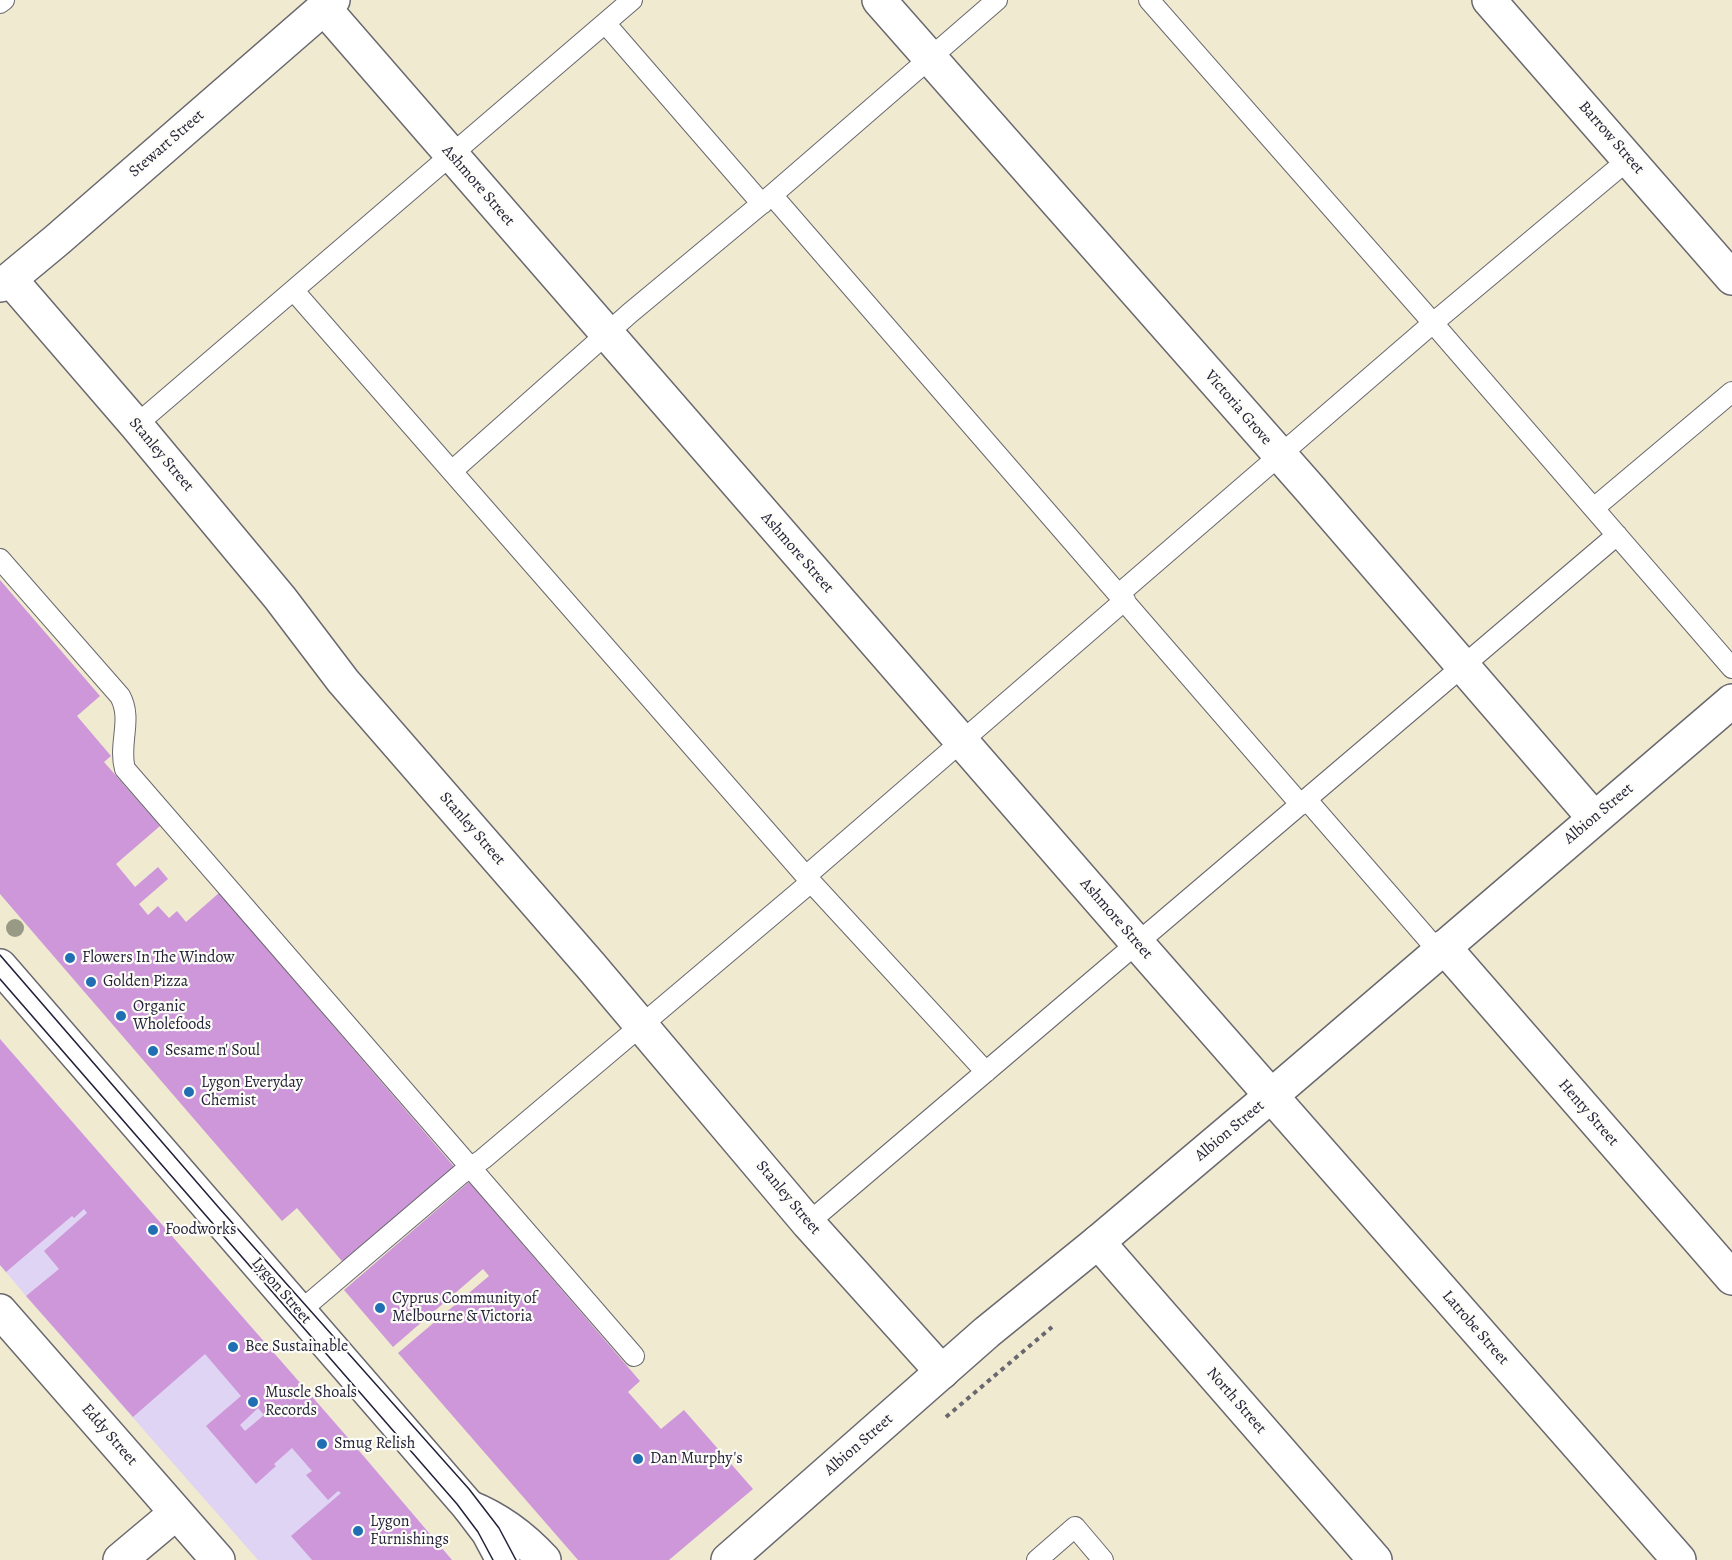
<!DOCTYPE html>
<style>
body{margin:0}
canvas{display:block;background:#efead0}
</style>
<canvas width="1732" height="1560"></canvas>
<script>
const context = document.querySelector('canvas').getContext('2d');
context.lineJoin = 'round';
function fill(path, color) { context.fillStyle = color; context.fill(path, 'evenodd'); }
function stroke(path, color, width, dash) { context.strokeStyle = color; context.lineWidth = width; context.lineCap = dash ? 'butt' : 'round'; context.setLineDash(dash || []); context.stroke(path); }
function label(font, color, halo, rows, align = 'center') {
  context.font = font + ' Alegreya,serif'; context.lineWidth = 4.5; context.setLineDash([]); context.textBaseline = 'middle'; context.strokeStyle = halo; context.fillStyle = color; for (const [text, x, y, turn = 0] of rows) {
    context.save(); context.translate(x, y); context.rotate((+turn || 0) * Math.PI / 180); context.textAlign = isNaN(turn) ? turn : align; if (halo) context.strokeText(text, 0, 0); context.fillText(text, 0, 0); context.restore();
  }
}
fill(new Path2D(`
 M0,1039L349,1439L452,1560H258L26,1296L0,1265Z`), '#e0d4f4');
fill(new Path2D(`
 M0,580L100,696L77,716L111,756L104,762L160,826L116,864L135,887L158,867L168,879L139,904L148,915L158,906L169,918L177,911L186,922L219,893L457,1170L346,1266L297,1208L282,1221L0,894Z
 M0,1039L349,1439L452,1560H312L291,1536L341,1493L338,1491L328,1500L306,1475L312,1471L292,1448L274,1464L276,1466L256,1484L206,1426L241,1396L205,1354L133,1417L26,1296L59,1269L44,1251L87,1213L84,1209L74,1218L72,1216L6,1272L0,1265ZM258,1408L264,1415L245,1431L240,1425Z
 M469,1182L640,1381L628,1392L661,1429L684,1410L753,1489L669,1560H578L398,1353L489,1276L483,1269L393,1347L344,1290Z`), '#cd97d9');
const lane = new Path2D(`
 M1149,0L1433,323L1732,668
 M0,3L4,0
 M605,23L762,204
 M772,195L1301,805
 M294,291L811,882L986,1072
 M136,425L632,0
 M452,471L630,313L772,195L997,0
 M1594,508L1732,392
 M0,559L120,696C133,719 118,744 125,769L634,1356
 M1119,594L1433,323L1629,159
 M1307,800L1439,952
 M806,876L1125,600
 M808,1223L1617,535
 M299,1312L461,1174L483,1159L811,882
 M1037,1560L1075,1527L1103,1560`);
const street = new Path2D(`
 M879,0L1311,490L1594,818
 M1489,0L1732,278
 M324,8L1137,943L1679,1560
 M10,279L136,425L280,598L343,681L591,966L808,1223L942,1372
 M0,285L10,279L57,240L333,0
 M1444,947L1732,1278
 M1098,1242L1375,1560
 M0,1311L218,1560
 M469,1507C499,1519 522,1536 544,1560
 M120,1560L176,1513`);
const secondary = new Path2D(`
 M0,966L469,1507L488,1532L503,1560
 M728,1560L987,1332L1098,1242L1272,1095L1732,701`);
stroke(lane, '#6a686f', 22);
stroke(street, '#6a686f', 36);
stroke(secondary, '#6a686f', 36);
stroke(new Path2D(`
 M946,1417L1052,1327`), '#6a686f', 4, [4.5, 4.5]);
stroke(lane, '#fff', 20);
stroke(street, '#fff', 33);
stroke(secondary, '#fff', 33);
stroke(new Path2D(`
 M0,955L220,1209L469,1489L499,1528L516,1560
 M0,979L457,1504L478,1532L493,1560`), '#22223b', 1.5);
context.fillStyle = '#999a86';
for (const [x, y] of [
 [15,928]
]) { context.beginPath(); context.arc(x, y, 9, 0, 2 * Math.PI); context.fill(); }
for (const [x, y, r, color] of [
 [70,958,6,"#1f6fb2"],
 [91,982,6,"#1f6fb2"],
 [121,1016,6,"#1f6fb2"],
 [153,1051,6,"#1f6fb2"],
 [189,1092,6,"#1f6fb2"],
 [153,1230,6,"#1f6fb2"],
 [380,1308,6,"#1f6fb2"],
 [233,1347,6,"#1f6fb2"],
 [253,1402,6,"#1f6fb2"],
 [322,1444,6,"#1f6fb2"],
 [638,1459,6,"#1f6fb2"],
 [358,1531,6,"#1f6fb2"]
]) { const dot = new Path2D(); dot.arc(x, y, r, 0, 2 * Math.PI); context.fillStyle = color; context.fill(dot); stroke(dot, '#fdfcf7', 2); }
label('16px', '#22223b', '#fdfcf7', [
 ["Barrow Street",1611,138,49],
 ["Stewart Street",167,144,-41],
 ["Ashmore Street",478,186,49],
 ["Victoria Grove",1238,408,49],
 ["Stanley Street",161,455,50],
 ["Ashmore Street",797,553,49],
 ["Albion Street",1599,814,-40],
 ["Stanley Street",472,829,49],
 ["Ashmore Street",1116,919,49],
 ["Henty Street",1588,1113,49],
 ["Albion Street",1230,1131,-40],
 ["Stanley Street",788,1198,50],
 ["Lygon Street",281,1291,49],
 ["Latrobe Street",1475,1328,49],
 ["North Street",1236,1401,49],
 ["Eddy Street",109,1435,49],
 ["Albion Street",859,1445,-41]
]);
label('16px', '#22223b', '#fdfcf7', [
 ["Flowers In The Window",82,958],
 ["Golden Pizza",103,982],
 ["Organic",133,1007],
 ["Wholefoods",133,1025],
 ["Sesame n' Soul",165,1051],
 ["Lygon Everyday",201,1083],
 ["Chemist",201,1101],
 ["Foodworks",165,1230],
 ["Cyprus Community of",392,1299],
 ["Melbourne & Victoria",392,1317],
 ["Bee Sustainable",245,1347],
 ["Muscle Shoals",265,1393],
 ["Records",265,1411],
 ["Smug Relish",334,1444],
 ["Dan Murphy's",650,1459],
 ["Lygon",370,1522],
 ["Furnishings",370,1540]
], 'left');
</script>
